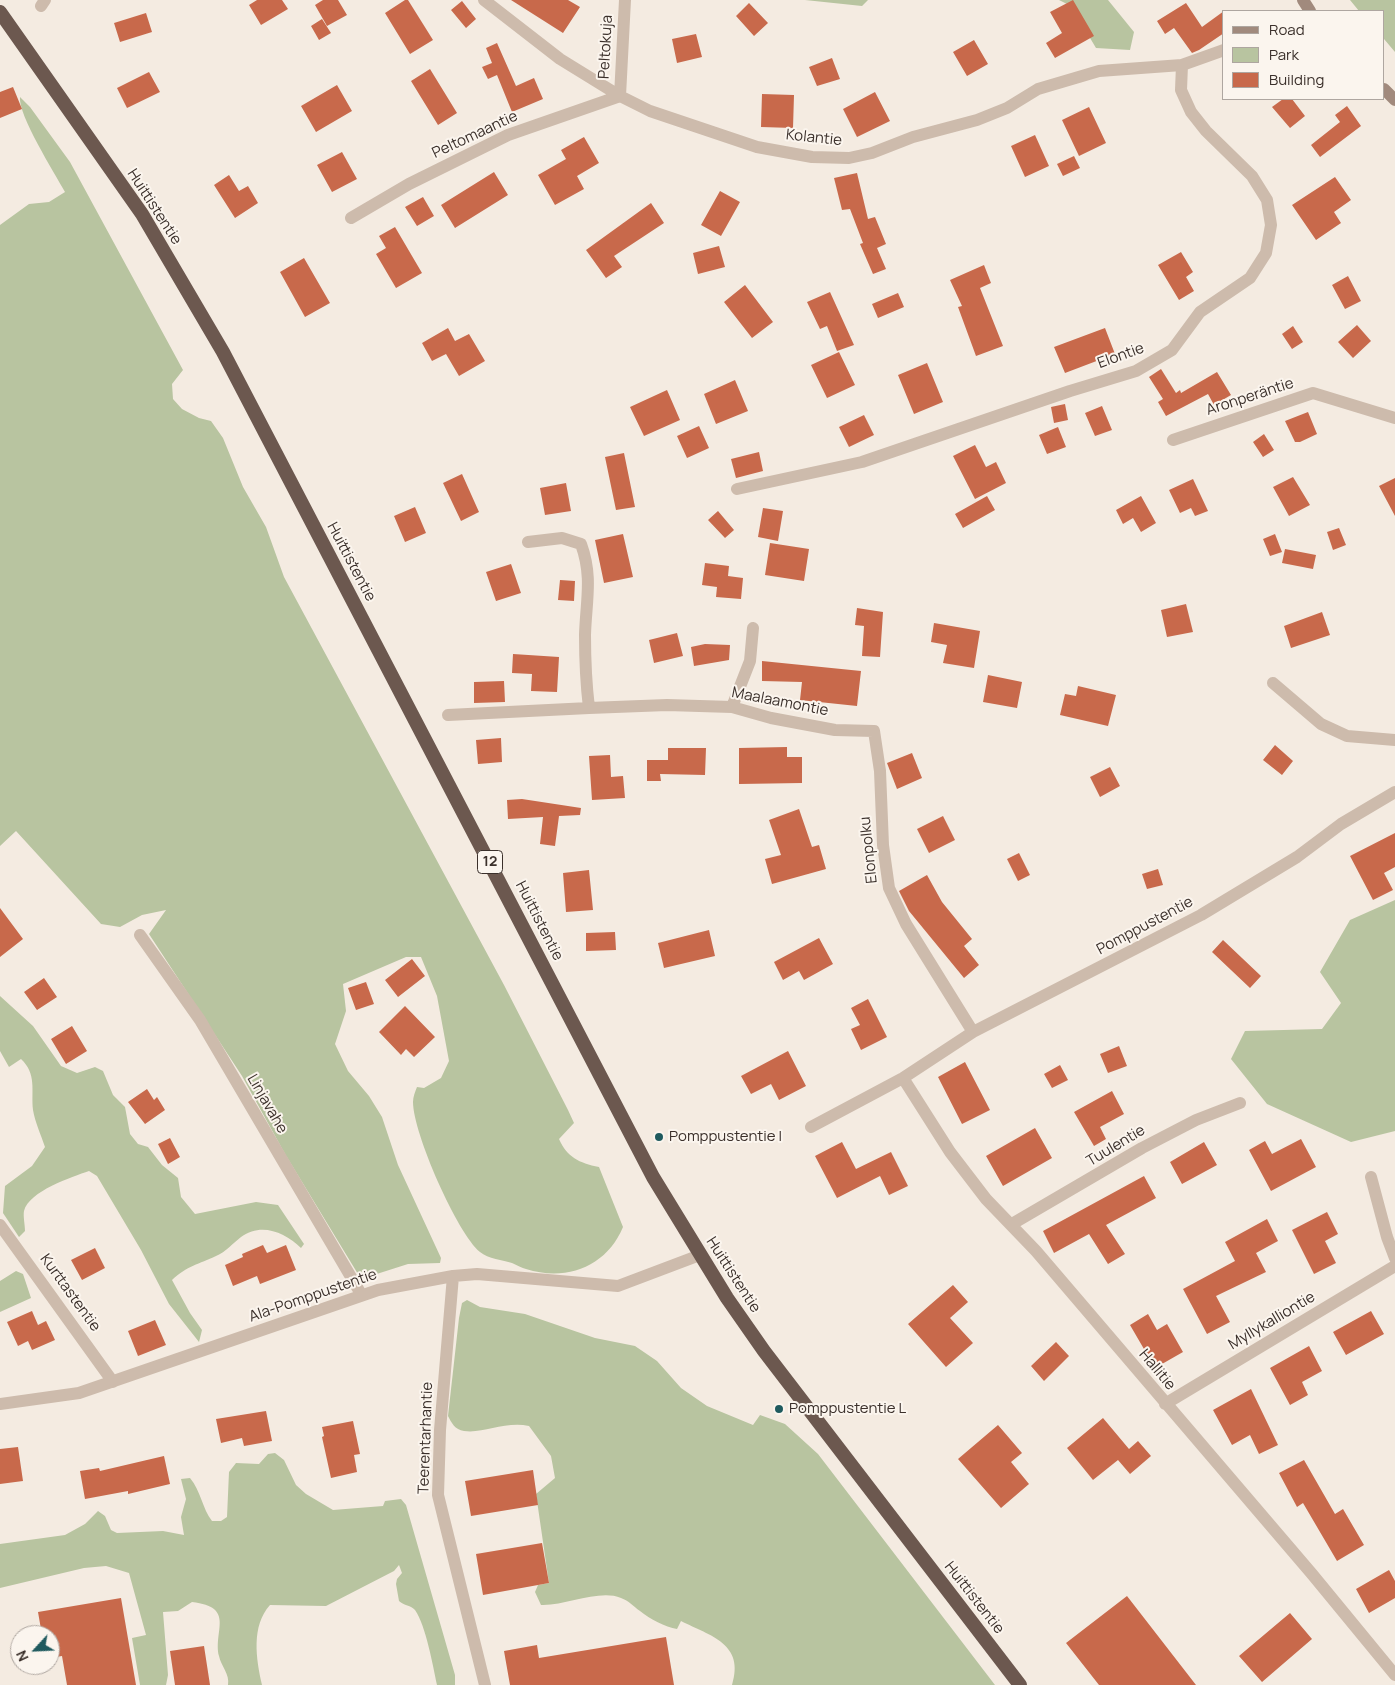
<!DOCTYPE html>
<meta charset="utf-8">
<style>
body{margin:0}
#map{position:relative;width:1395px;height:1685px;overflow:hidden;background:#f4ebe1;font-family:Manrope,sans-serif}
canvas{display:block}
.legend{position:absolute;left:1222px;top:10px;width:162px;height:90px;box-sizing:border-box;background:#fbf5ee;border:1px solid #aea6a0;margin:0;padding:6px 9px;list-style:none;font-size:15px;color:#3b302b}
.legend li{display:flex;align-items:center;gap:10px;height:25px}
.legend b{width:25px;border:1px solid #aea6a0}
.north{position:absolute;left:10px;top:1625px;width:50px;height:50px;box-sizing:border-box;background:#fbf5ee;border:1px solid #aea6a0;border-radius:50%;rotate:245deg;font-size:14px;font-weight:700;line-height:20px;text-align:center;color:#3b302b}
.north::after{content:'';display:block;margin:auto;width:18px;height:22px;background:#1f5a5e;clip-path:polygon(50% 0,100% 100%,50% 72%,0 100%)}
</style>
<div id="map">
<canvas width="1395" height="1685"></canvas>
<ul class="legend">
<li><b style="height:6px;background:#a18a7d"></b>Road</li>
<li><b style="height:14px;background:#b8c4a0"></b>Park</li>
<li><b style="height:14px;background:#c8694b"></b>Building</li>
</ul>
<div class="north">N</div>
</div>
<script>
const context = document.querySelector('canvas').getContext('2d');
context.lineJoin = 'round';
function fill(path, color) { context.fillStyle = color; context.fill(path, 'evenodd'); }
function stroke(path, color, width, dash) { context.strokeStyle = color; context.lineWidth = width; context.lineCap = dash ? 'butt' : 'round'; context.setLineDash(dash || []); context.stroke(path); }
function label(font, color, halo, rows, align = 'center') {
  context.font = font + ' Manrope,sans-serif'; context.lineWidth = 4; context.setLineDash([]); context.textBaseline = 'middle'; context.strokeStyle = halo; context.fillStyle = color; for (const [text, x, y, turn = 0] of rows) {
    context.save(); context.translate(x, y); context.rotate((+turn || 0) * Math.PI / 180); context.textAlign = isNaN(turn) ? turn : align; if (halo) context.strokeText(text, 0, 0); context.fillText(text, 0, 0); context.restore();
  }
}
fill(new Path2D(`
 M805,0H868L862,6Z
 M1059,0H1108L1134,32L1130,50L1096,48L1071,6Z
 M1350,0H1395V52L1384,39V11H1359Z
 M20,97L30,107L70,162L183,370L172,384L173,399L182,409L199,418L211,421L223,438L243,487L266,527L284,577L504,985L568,1110L574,1123L559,1139C567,1157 579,1163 599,1167L623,1227C607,1266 567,1282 526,1269C522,1268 517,1265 512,1263C503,1260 488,1259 480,1252C457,1233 413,1133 413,1102C413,1097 415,1092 417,1087L424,1088L441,1078L449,1061L437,996L421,957H406L343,984L346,1011L335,1044L348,1071L369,1096L382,1117L398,1165L441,1258L440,1263L408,1264L361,1279L285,1154L242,1076L149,934L166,910L142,915L120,927L101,924L16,831L0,846V225L29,204L49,202L65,192C54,172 18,115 20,97Z
 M1395,900V1131L1351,1142L1267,1104L1231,1059L1245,1031L1322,1029L1341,1003L1320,972L1350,920Z
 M0,996L33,1026L61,1066L77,1073L95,1067L103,1071L113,1095L125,1107L130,1134L138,1144L148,1147L162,1165L178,1178L181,1197L195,1214L256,1202L278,1205L304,1244L301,1248C285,1233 262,1222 241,1237C233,1243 226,1252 216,1256C199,1264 187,1266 172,1280L190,1313L202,1330L199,1342L169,1304L141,1250L97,1176L89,1171C72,1177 29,1191 24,1211C23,1216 25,1225 25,1231L19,1237L3,1213L5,1186L32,1166L45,1147C41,1135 35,1122 33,1110C31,1090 37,1074 21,1059L9,1067L0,1051Z
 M16,1271L23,1274L31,1298L0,1312V1281Z
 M467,1300L480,1307L525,1314L595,1338L635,1346L657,1361L681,1388L707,1406L753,1425L760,1415L785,1424L818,1454L995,1685H732C745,1644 711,1636 681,1621L677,1629C665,1627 650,1619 640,1611C633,1606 629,1601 621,1598C599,1589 566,1606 541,1605L535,1592L538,1585L549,1583L536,1494L555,1478L551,1456L529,1426C505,1421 483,1434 464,1431C455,1430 451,1422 448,1416L459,1318L462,1303Z
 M275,1453L284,1460L296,1485L306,1494L333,1510L383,1506L385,1501L401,1499L406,1505L455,1675V1685H437C433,1666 426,1626 415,1610C411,1605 404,1606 399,1601L396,1584L397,1579L402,1573L399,1565L394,1571L326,1606L270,1605C251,1626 256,1659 262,1685H228C230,1674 221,1666 219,1656C213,1631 236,1607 192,1602L178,1611L163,1612L168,1675L166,1685H140L132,1638L146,1635L129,1573L106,1566L84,1568L0,1588V1544L65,1535L85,1524L98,1511L105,1516L111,1530L117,1533L163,1531L184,1535L181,1517L186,1499L181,1479L190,1478C201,1491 202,1508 212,1521H221L227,1517L229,1472L236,1463L259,1464L268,1454Z`), '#b8c4a0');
fill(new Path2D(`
 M257,0H282L288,9L261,25L249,5Z
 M323,0H338L347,15L327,26L315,5Z
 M405,0H408L433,40L410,54L385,13Z
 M511,0H568L580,7L563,33Z
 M1073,0L1094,36L1055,58L1046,43L1062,33L1050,12Z
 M462,1L476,19L466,28L451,10Z
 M749,3L768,23L754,36L736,16Z
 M1186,3L1202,27L1224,11V33L1199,50L1192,53L1174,28L1165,34L1157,21Z
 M146,13L152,32L120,42L114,23Z
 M322,19L331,33L319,40L311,26Z
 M696,34L702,57L677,63L672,39Z
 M974,40L988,64L967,76L953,52Z
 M497,43L516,86L534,78L543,99L512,112L497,75L488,79L482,67L492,63L486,48Z
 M832,58L840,79L817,86L809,67Z
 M430,69L457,113L438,125L411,81Z
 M149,72L160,92L127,108L117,88Z
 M337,85L352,111L316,132L301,106Z
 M13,87L22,109L0,118V92Z
 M875,92L890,121L857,137L843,109Z
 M762,94L794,95L793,128L761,127Z
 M1283,99H1292L1305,116L1290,128L1272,107Z
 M1347,106L1361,126L1320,157L1311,145L1340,122L1335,115Z
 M1089,107L1106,143L1079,156L1062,120Z
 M1035,135L1049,166L1025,177L1011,146Z
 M584,137L599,163L577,176L584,189L555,205L538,175L566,159L561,150Z
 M342,152L357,179L332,192L317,165Z
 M1074,156L1080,168L1063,176L1057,164Z
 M494,172L508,195L455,228L441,205Z
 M857,173L868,219L875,217L886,244L877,248L886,269L873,274L860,244L863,243L850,209L842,210L834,178Z
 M229,175L239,191L248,186L258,203L235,218L214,185Z
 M1335,177L1351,200L1334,212L1341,223L1316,240L1292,205Z
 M720,191L740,202L721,236L701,225Z
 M423,197L434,216L417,226L405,207Z
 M651,203L664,223L614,256L622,267L606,278L586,250Z
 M395,227L422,273L396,288L376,254L386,248L379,236Z
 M719,246L725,267L698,274L693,253Z
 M1181,252L1193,272L1186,277L1194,291L1179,300L1158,265Z
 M304,258L330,303L305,317L280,272Z
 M984,265L991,283L980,288L1003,346L976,356L958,307L962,306L950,280Z
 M1348,276L1361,301L1345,309L1332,285Z
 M745,285L773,322L752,338L724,302Z
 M830,292L854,345L837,351L827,326L820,329L807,302Z
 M898,293L904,307L878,318L872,304Z
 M1357,325L1371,341L1353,358L1338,342Z
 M1293,326L1303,342L1292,349L1282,334Z
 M448,328L455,341L469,334L485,361L459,376L446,354L432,361L422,343Z
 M1105,328L1115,354L1065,373L1054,347Z
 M839,352L855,385L827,398L811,365Z
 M927,363L943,402L914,414L898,375Z
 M1161,369L1176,393L1180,390L1181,393L1217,372L1231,395L1214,405L1208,394L1166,416L1158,402L1163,399L1149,377Z
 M735,380L748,411L716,424L704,394Z
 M667,390L680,420L644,436L630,407Z
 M1065,404L1068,420L1054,423L1051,407Z
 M1102,406L1112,430L1095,436L1085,413Z
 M1308,412L1317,434L1300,442H1295L1285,421Z
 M864,415L874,435L849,447L839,427Z
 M699,426L709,448L687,458L677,436Z
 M1058,427L1066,447L1047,454L1039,435Z
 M1264,434L1274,450L1263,457L1253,442Z
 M975,445L986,467L996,462L1006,483L975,499L953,456Z
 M759,452L763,471L736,478L731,459Z
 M624,453L635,507L616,510L605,457Z
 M462,474L479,512L461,521L443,483Z
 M1293,477L1310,505L1289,516L1273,487Z
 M1395,478V516L1379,486Z
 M1193,479L1208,511L1195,516L1191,508L1180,513L1169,490Z
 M566,483L571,511L545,515L540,488Z
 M987,496L995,510L963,528L955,514Z
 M1141,496L1156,523L1141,532L1133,518L1123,524L1116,510Z
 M415,507L426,533L405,542L394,516Z
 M763,508L783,511L778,541L758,537Z
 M718,511L734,530L725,538L708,520Z
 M1339,528L1346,545L1333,550L1327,532Z
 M623,534L633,577L604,583L595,540Z
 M1275,534L1282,552L1270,556L1263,539Z
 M770,543L809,549L804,581L765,575Z
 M1285,549L1316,555L1313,569L1282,563Z
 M705,563L729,566L728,576L743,578L741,599L716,597L717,587L702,585Z
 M511,564L521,593L496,601L486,572Z
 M560,580L575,581L574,601L558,600Z
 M1186,604L1193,632L1167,637L1161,610Z
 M857,608L883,612L880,657L862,656L864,626L855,625Z
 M1322,612L1330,635L1291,648L1284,626Z
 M934,623L980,631L974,668L943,663L947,645L931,642Z
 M677,633L683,656L654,663L649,640Z
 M705,644L730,645L729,660L694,666L691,647Z
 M513,654L559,657L557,692L531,691L532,674L512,673Z
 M762,661L861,671L857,706L800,700L802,682L762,681Z
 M988,675L1022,682L1017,708L983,702Z
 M504,681L505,702L474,703V682Z
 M1078,686L1116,695L1108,726L1060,715L1065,694L1076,696Z
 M501,738L502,762L478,764L476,740Z
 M1275,745L1293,761L1282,775L1263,760Z
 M787,747V757H802V783L739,784V748Z
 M668,748H706L705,775L660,774L661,781H647V760H668Z
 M912,753L922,778L897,789L887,763Z
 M610,755L611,777L623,776L625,798L592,800L589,756Z
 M1110,767L1120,786L1100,797L1090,777Z
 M522,799L581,808L580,815L559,816L555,846L540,844L543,817L508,819L507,800Z
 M799,809L812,847L819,845L826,869L772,884L765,859L781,855L769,820Z
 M943,816L955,840L929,853L917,829Z
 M1395,833V867L1384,873L1393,890L1373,900L1350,856Z
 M1019,853L1030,875L1018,881L1007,859Z
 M1158,869L1163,885L1147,889L1142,874Z
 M589,870L593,910L566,912L563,873Z
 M927,875L942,902L972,939L964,946L979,965L964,978L909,911L899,891Z
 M0,908L23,939L0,957Z
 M709,930L715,956L664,968L658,943Z
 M615,932L616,950L586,951V933Z
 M819,938L833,964L804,980L799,971L783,980L774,962Z
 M1223,940L1261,976L1250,988L1212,952Z
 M412,959L425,976L398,997L385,980Z
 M44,978L57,997L37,1010L24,992Z
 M366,982L374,1004L356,1010L348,988Z
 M868,999L887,1037L861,1050L851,1029L860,1025L851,1008Z
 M405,1006L435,1037L414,1057L406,1049L401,1055L379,1032Z
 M72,1026L87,1051L66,1064L51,1039Z
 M1119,1046L1127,1066L1108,1073L1100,1054Z
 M788,1051L806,1086L779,1100L771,1084L751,1094L741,1076Z
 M965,1062L990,1110L962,1124L938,1077Z
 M1060,1065L1068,1080L1052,1088L1044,1074Z
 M147,1089L154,1100L157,1097L165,1110L145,1124L128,1102Z
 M1112,1091L1124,1114L1100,1127L1106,1139L1094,1146L1074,1112Z
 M1035,1128L1052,1158L1003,1186L986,1156Z
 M170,1138L180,1157L168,1164L158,1144Z
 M1301,1139L1316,1167L1271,1191L1249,1150L1265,1141L1272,1154Z
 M842,1142L856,1169L891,1152L908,1186L889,1195L880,1176L837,1198L815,1156Z
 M1204,1142L1217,1165L1182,1184L1170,1162Z
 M1144,1176L1156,1198L1106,1225L1125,1254L1108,1264L1089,1234L1054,1253L1043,1231Z
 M1327,1212L1338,1234L1325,1241L1336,1263L1314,1274L1292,1230Z
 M1267,1219L1278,1241L1256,1253L1266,1272L1216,1296L1230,1322L1207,1334L1183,1289L1235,1261L1225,1242Z
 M263,1245L267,1253L286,1245L296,1270L260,1284L257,1276L233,1286L225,1265L243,1257L242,1254Z
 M95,1248L105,1268L82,1280L71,1260Z
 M953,1285L968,1302L950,1318L973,1343L946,1367L908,1324Z
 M32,1311L38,1325L46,1321L55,1340L32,1350L28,1341L18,1346L7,1322Z
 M1371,1311L1384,1334L1346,1355L1333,1332Z
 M1148,1314L1157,1330L1167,1324L1183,1352L1155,1368L1130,1325Z
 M155,1320L166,1345L138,1356L128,1331Z
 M1056,1342L1069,1356L1044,1381L1031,1366Z
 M1309,1346L1322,1371L1302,1382L1308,1395L1290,1405L1270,1368Z
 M1251,1389L1278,1445L1259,1454L1250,1435L1232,1445L1213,1410Z
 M266,1411L272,1441L244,1446L242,1438L221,1443L216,1419Z
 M1103,1418L1129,1449L1138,1441L1151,1456L1130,1474L1118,1460L1093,1480L1067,1448Z
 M353,1421L360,1454L354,1455L357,1472L331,1478L322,1437L324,1436L322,1427Z
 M998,1425L1022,1453L1011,1462L1029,1484L1001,1508L958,1459Z
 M18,1447L23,1481L0,1484V1449Z
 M164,1456L170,1484L128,1494V1491L85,1499L80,1471L99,1468L100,1471Z
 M1304,1460L1335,1514L1343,1509L1364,1545L1337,1561L1303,1503L1297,1507L1279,1473Z
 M533,1470L538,1505L471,1516L465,1481Z
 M542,1543L549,1583L483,1595L476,1554Z
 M1389,1570L1395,1581V1598L1369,1613L1356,1589Z
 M1127,1596L1196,1685H1099L1066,1643Z
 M121,1598L136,1685H67L62,1656L50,1658V1635H42L38,1612Z
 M1290,1613L1312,1639L1262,1682L1239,1656Z
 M666,1637L674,1685H510L504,1651L537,1645L539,1658Z
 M204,1646L210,1685H175L170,1651Z`), '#c8694b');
stroke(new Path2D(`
 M484,0L560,59L620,96L650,111L757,147L812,157L849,158L872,153L913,137L977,120L1007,108L1038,89L1099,71L1182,65L1224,50
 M41,6L45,0
 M351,218L409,184L508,135L620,96L625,0
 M1173,440L1313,393L1395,418
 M737,489L862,462L1070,391L1136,371L1172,350L1200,312L1250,278L1266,253L1271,225L1267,200L1252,176L1206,131L1191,112L1181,90L1182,65
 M528,542L562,538L581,544C593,577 586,601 585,635C585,659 586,683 589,708
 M1273,683L1321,724L1347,736L1395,740
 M732,707L750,661L753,628
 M448,715L589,708L667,705L732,707L771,718L835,730L874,731L880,771L883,845L889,888L906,924L973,1032
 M140,935L200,1020L361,1294
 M903,1078L950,1152L986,1199L1036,1251L1312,1574L1395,1675
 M811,1127L903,1078L973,1032L1201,915L1297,857L1341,824L1395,792
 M1371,1177L1387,1237L1395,1258
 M1012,1224L1142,1148L1196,1120L1240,1103
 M0,1225L113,1382
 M453,1276L440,1430L438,1495L485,1685
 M0,1404L79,1393L378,1290L453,1276L477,1274L618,1286L700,1255
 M1165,1404L1395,1266`), '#cdbbac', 12);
stroke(new Path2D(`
 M1303,0L1310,11
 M1384,89L1395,100`), '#a18a7d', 12);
stroke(new Path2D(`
 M0,12L142,214L223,352L653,1177L727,1298L764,1351L1020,1685`), '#6c584f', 14);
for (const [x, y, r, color] of [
 [659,1137,5,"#1f5a5e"],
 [779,1409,5,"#1f5a5e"]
]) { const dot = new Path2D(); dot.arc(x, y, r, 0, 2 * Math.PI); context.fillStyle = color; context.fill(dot); stroke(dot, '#fbf5ee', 2); }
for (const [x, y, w] of [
 [490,862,25]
]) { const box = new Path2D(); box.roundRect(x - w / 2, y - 11.5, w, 23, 4); context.fillStyle = '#fbf5ee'; context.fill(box); stroke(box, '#3b302b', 1); }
label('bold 14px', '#3b302b', null, [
 ["12",490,862]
]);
label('15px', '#3b302b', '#fbf5ee', [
 ["Peltokuja",606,47,-87],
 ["Peltomaantie",475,135,-25],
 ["Kolantie",814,138,6],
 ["Huittistentie",154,207,57],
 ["Elontie",1121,356,-20],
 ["Aronperäntie",1250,397,-18],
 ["Huittistentie",351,562,62],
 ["Maalaamontie",780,702,11],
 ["Elonpolku",869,850,-96],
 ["Huittistentie",539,921,63],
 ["Pomppustentie",1145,926,-28],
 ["Linjavahe",267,1104,60],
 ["Tuulentie",1116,1146,-31],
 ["Huittistentie",733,1275,57],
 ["Kurttastentie",70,1293,54],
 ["Ala-Pomppustentie",313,1296,-19],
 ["Myllykalliontie",1272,1321,-31],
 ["Hallitie",1157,1370,50],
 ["Teerentarhantie",426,1438,-88],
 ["Huittistentie",974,1598,52]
]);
label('15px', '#3b302b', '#fbf5ee', [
 ["Pomppustentie I",669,1137],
 ["Pomppustentie L",789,1409]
], 'left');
</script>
